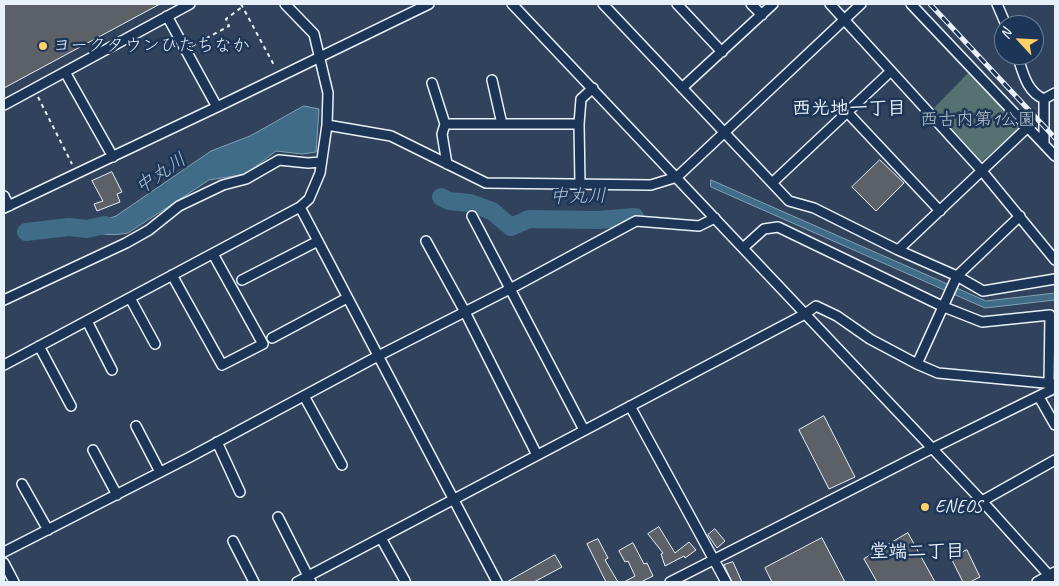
<!DOCTYPE html>
<meta charset="utf-8">
<style>
body{margin:0}
#map{position:relative;width:1059px;height:586px;overflow:hidden;background:#30425c;font-family:Caveat,sans-serif}
canvas{display:block}
.frame{position:absolute;inset:0;border:5px solid #e8f1f8;pointer-events:none}
.north{position:absolute;left:994px;top:15px;width:50px;height:50px;box-sizing:border-box;background:#1d3557;border:1px solid #6e8097;border-radius:50%;rotate:295deg;font-size:14px;font-weight:700;line-height:20px;text-align:center;color:#e8f1f8}
.north::after{content:'';display:block;margin:auto;width:18px;height:22px;background:#ffd166;clip-path:polygon(50% 0,100% 100%,50% 72%,0 100%)}
</style>
<div id="map">
<canvas width="1059" height="586"></canvas>
<div class="frame"></div>
<div class="north">N</div>
</div>
<script>
const context = document.querySelector('canvas').getContext('2d');
context.lineJoin = 'round';
function fill(path, color) { context.fillStyle = color; context.fill(path, 'evenodd'); }
function stroke(path, color, width, dash) { context.strokeStyle = color; context.lineWidth = width; context.lineCap = dash ? 'butt' : 'round'; context.setLineDash(dash || []); context.stroke(path); }
function label(font, color, halo, rows, align = 'center') {
  context.font = font + ' Caveat,"Klee One",sans-serif'; context.lineWidth = 5; context.setLineDash([]); context.textBaseline = 'middle'; context.strokeStyle = halo; context.fillStyle = color; for (const [text, x, y, turn = 0] of rows) {
    context.save(); context.translate(x, y); context.rotate((+turn || 0) * Math.PI / 180); context.textAlign = isNaN(turn) ? turn : align; if (halo) context.strokeText(text, 0, 0); context.fillText(text, 0, 0); context.restore();
  }
}
fill(new Path2D(`
 M968,73L1021,127L981,162L934,108Z`), '#557270');
const water = new Path2D(`
 M304,106L319,109L316,152L302,154L276,151L246,174L209,180L128,233C111,236 98,235 82,228L116,216L211,151L250,136Z
 M711,180L986,301L1055,293V300L985,308L711,187Z`);
fill(water, '#406c87');
stroke(water, '#83a1b4', 1);
stroke(new Path2D(`
 M441,197L449,201L470,203L492,211L511,227L529,219L597,220L635,217
 M26,232L69,227L87,229L105,225`), '#406c87', 18);
const building = new Path2D(`
 M4,4H160L4,88Z
 M880,160L904,183L876,211L852,187Z
 M112,172L122,192L117,194L120,202L97,211L94,204L103,201L92,181Z
 M824,416L855,477L829,489L799,430Z
 M659,527L675,553L689,542L696,550L685,558L684,556L665,566L661,554L663,553L648,534Z
 M715,529L725,541L717,548L708,535Z
 M908,533L935,582H877L864,559Z
 M822,538L845,582H772L765,568Z
 M598,539L608,558L605,560L618,582H606L587,544Z
 M633,543L644,564L647,563L653,576L641,582H624L635,576L628,561L625,562L619,551Z
 M967,550L980,577L970,582H963L951,558Z
 M555,555L562,567L534,582H507Z
 M733,562L742,582H732L724,565Z`);
fill(building, '#5c6067');
stroke(building, '#e8f1f8', 1);
const minor = new Path2D(`
 M512,4L982,501L1055,582
 M603,4L789,201L814,208L898,250L957,276L983,291L1055,279
 M677,4L722,52
 M751,4L762,15
 M830,4L982,171L1055,260
 M911,4L1055,156
 M997,4L1006,25
 M167,16L217,107
 M1017,55C1023,72 1026,91 1044,99
 M65,72L113,157
 M492,80L502,124
 M432,83L445,124L442,134L447,164
 M682,88L773,4
 M1044,99V143
 M1044,99L1055,93
 M4,105L190,4
 M847,112L940,211
 M445,124H579
 M327,125L391,136L486,183L651,185L677,177L861,4
 M772,183L891,71
 M580,184L579,124L581,99L593,88
 M4,196L9,206
 M300,207L497,582
 M4,208L217,107L429,4
 M472,216L584,430
 M426,241L465,312L537,455
 M743,248L764,229L778,227L944,307L982,322L1050,315L1049,383
 M898,250L1028,127
 M172,275L222,365L263,344L213,254
 M242,280L318,241
 M130,298L155,344
 M4,300L126,243L149,230L179,206L223,185L246,179L279,160L308,163L321,162
 M87,321L112,370
 M272,338L347,298
 M39,346L71,406
 M917,364L957,276L1020,216
 M4,365L300,207L309,199L320,173L327,125L328,93L314,34L285,4
 M304,396L342,465
 M1039,397L1055,425
 M630,406L726,582
 M136,426L160,472
 M217,442L240,492
 M93,450L117,495
 M22,484L48,530
 M982,501L1055,460
 M278,517L311,582
 M381,538L405,581
 M233,541L254,582
 M4,552L190,457L378,356L510,289L636,221L699,226L715,218
 M4,563L14,582
 M297,582L805,314L816,306L837,316L870,339L917,364L938,373L1055,384
 M670,582L931,449L1055,388
 M1037,582L1055,572`);
stroke(minor, '#e8f1f8', 12);
stroke(new Path2D(`
 M241,4L275,67
 M192,46L229,26L226,19L242,7
 M38,97L72,164`), '#e8f1f8', 2, [4, 4]);
stroke(minor, '#1d3557', 9);
const rail = new Path2D(`
 M930,4L1055,138`);
stroke(rail, '#e8f1f8', 5);
stroke(rail, '#1d3557', 3, [9]);
for (const [x, y, r, color] of [
 [43,46,5,"#ffd166"],
 [925,507,5,"#ffd166"]
]) { const dot = new Path2D(); dot.arc(x, y, r, 0, 2 * Math.PI); context.fillStyle = color; context.fill(dot); stroke(dot, '#1d3557', 2); }
label('18px', '#e8f1f8', '#1d3557', [
 ["ヨークタウンひたちなか",53,46],
 ["ENEOS",935,507]
], 'left');
label('18px', '#b5c5c8', '#1d3557', [
 ["西古内第1公園",978,120]
]);
label('bold 19px', '#e8f1f8', '#1d3557', [
 ["西光地一丁目",849,109],
 ["堂端二丁目",917,552]
]);
label('italic 19px', '#adc2d0', '#1d3557', [
 ["中丸川",161,174,-34],
 ["中丸川",578,197,-1]
]);
</script>
